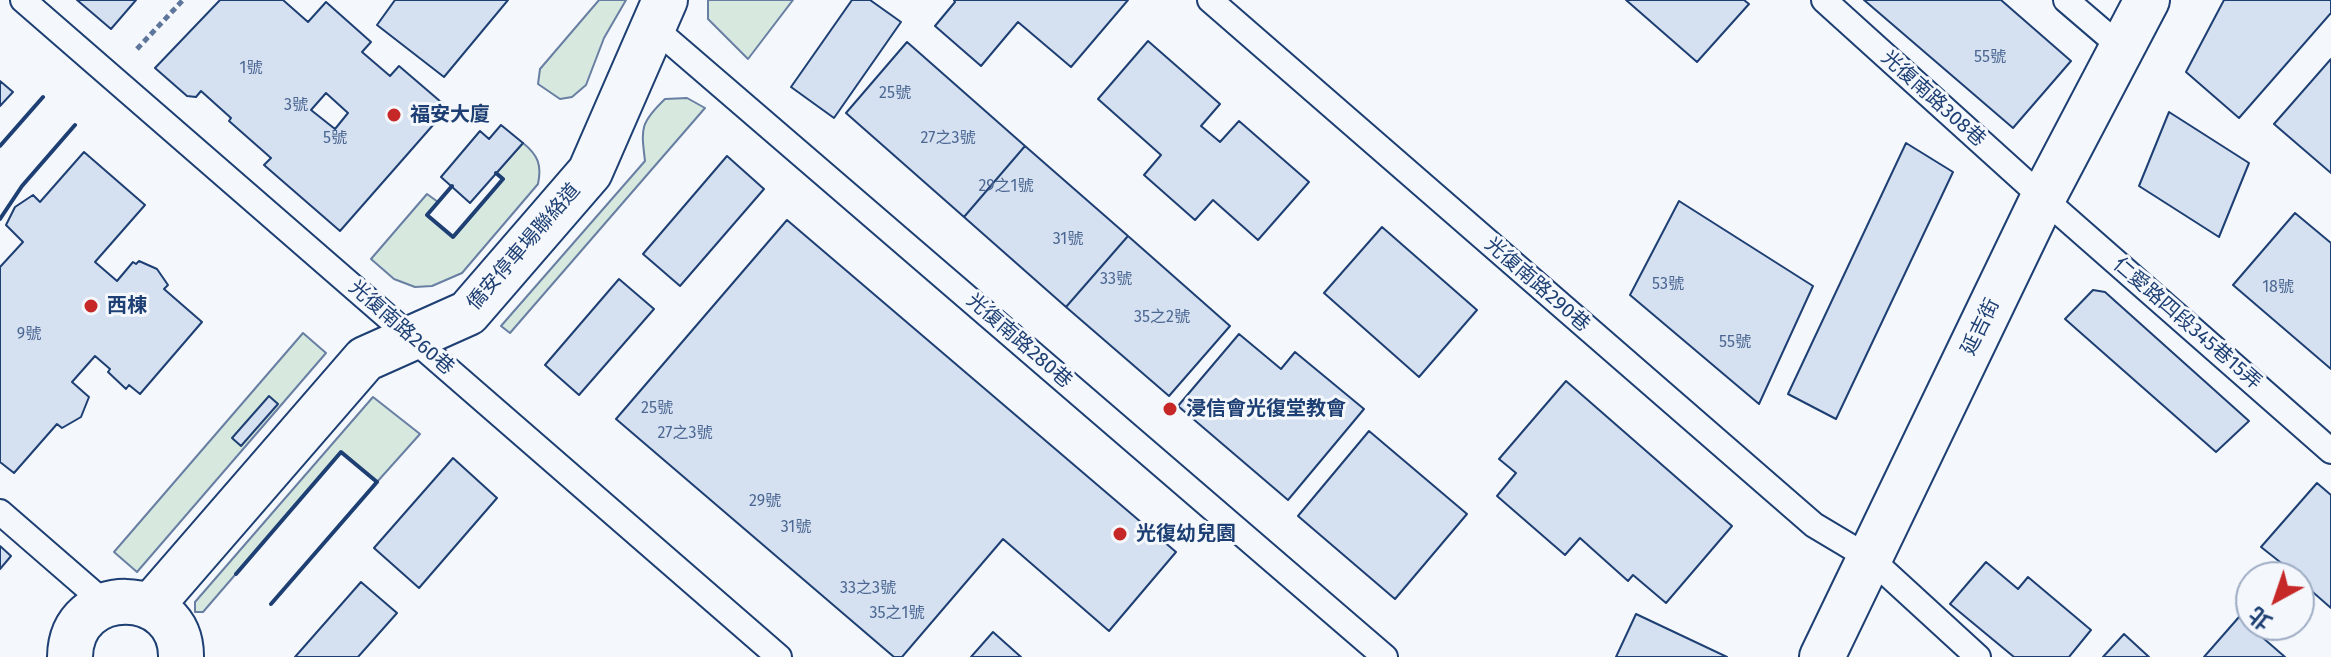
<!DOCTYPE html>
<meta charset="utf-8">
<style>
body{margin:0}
#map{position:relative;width:2331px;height:657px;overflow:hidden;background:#f4f7fb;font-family:"Fira Sans","Noto Sans TC",sans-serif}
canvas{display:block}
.north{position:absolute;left:2235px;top:561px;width:80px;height:80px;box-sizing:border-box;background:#f4f7fb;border:2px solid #9eadc5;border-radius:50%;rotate:220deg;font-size:22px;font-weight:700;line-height:32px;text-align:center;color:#1d3f73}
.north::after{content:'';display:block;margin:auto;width:28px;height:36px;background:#c62828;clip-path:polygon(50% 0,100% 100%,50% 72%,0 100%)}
</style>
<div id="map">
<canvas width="2331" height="657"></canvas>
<div class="north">北</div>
</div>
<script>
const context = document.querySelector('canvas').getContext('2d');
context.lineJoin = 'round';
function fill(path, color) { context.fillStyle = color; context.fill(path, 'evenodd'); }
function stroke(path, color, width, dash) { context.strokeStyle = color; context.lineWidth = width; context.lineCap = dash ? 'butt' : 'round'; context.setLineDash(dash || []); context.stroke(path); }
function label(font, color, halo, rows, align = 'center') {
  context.font = font + ' "Fira Sans","Noto Sans TC",sans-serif'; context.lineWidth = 6; context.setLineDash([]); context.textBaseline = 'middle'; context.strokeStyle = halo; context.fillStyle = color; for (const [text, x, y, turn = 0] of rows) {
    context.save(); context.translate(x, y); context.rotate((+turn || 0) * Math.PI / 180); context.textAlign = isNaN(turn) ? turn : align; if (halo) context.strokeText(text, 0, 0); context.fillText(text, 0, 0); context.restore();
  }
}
const green = new Path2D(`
 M599,0H626L604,38L586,85L572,97L560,99L538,84L540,69Z
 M708,0H793L748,59L708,19Z
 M687,98L705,108L510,333L501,326L645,161C641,128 640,123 665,99Z
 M523,143C538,155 542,165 538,184L462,273L432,286L415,287L394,279L371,259L427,194L438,202L427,215L454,237L503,179L496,173Z
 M303,333L326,353L137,572L114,552Z
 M373,397L420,434L377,482L341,452L203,612H195V602Z`);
fill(green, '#d7e8df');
stroke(green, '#687fa3', 2);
const building = new Path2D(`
 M77,0H136L111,29Z
 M220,0H283L308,22L326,2L371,42L362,52L390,76L399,66L448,108L340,231L264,165L271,158L229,121L231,118L201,91L196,97L187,96L155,68ZM326,93L348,113L335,129L311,110Z
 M395,0H508L444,77L377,25Z
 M852,0H870L901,22L834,118L791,87Z
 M954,0H1128L1071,67L1018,22L981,66L935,26L955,2Z
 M1626,0H1744L1749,4L1697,62Z
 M1864,0H2001L2071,61L2013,128Z
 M2224,0H2331V13L2239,118L2186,72Z
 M1148,41L1220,104L1201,126L1220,142L1239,121L1309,182L1258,240L1213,200L1195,220L1144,175L1161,155L1098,99Z
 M907,42L1025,146L964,217L846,113Z
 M2331,59V173L2274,124Z
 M0,81L13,92L0,106Z
 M2169,112L2249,163L2219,237L2139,186Z
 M501,125L523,143L470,203L441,177L480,131L489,139Z
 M1906,143L1953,172L1836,419L1788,394Z
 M1025,146L1128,236L1066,307L964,217Z
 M84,152L145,205L95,262L117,281L133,262L136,264L139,261L157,269L168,285L164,289L202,322L140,394L129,385L126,389L108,372L110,369L95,356L72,382L89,397L81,417L62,428L57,424L14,473L0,462V267L23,242L6,225L15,207L33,195L40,202Z
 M727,156L764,189L680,286L643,254Z
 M1679,201L1813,286L1759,404L1630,295Z
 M2295,213L2331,243V369L2233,285Z
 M787,220L1176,552L1109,631L1003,539L902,657H894L616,419Z
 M1382,227L1477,310L1419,377L1324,293Z
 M1128,236L1230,326L1169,396L1066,307Z
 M619,279L654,309L579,395L545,365Z
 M2093,290L2105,292L2249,421L2216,452L2065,319Z
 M1239,334L1281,369L1295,352L1364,409L1288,500L1178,406Z
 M1566,381L1732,526L1666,603L1633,575L1628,581L1580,538L1565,555L1497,496L1516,473L1499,459Z
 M269,396L278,404L241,446L232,438Z
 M1369,431L1467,514L1395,599L1298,516Z
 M453,458L497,498L419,588L374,548Z
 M2317,483L2331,495V608L2299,580V577L2261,547Z
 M0,546L11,556L0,569Z
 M1986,562L2018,589L2028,577L2091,630L2069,657H2014L1950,604Z
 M361,582L397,613L358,657H295Z
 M1636,614L1727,657H1616Z
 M2239,617L2285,657H2204Z
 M993,632L1021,657H971Z
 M2124,634L2149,657H2103Z`);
fill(building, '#d5e0f0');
stroke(building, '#1d3f73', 2);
const service = new Path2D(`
 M23,0L779,657
 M1210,0L1814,525L1871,559L1978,657
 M1824,0L2043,198L2331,451
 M2066,0L2122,48
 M652,26L1385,657
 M0,512L106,604`);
const minor = new Path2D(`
 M150,607L365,359L468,313L590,172L665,0
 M70,657C71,582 182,585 181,657`);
const tertiary = new Path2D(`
 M1822,657L2043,198L2147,0`);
stroke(service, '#1d3f73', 28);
stroke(minor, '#1d3f73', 48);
stroke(tertiary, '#1d3f73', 48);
stroke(new Path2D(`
 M137,49L183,0`), '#5e769c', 5, [6, 4]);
stroke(service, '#f4f7fb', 24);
stroke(minor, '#f4f7fb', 44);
stroke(tertiary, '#f4f7fb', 44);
stroke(new Path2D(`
 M0,146L43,97
 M452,186L427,215L453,237L503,179L496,173
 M0,219L22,186L75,125
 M236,574L341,452L377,482L271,604`), '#1d3f73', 4);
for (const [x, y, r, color] of [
 [394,115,8,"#c62828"],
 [91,306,8,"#c62828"],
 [1170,409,8,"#c62828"],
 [1120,534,8,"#c62828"]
]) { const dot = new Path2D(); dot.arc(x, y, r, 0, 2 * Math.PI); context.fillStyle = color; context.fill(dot); stroke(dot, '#f4f7fb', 3); }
label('16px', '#4b6792', null, [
 ["55號",1990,58],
 ["1號",251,69],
 ["25號",895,94],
 ["3號",296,106],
 ["5號",335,139],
 ["27之3號",948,139],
 ["29之1號",1006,187],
 ["31號",1068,240],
 ["33號",1116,280],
 ["53號",1668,285],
 ["18號",2278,288],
 ["35之2號",1162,318],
 ["9號",29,335],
 ["55號",1735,343],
 ["25號",657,409],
 ["27之3號",685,434],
 ["29號",765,502],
 ["31號",796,528],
 ["33之3號",868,589],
 ["35之1號",897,614]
]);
label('20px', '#1d3f73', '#f4f7fb', [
 ["光復南路308巷",1933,99,42],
 ["僑安停車場聯絡道",524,247,-49],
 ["光復南路290巷",1537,285,41],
 ["仁愛路四段345巷15弄",2187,324,41],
 ["延吉街",1981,327,-64],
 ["光復南路260巷",401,328,41],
 ["光復南路280巷",1019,341,41]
]);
label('bold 20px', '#1d3f73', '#f4f7fb', [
 ["福安大廈",410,115],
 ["西棟",107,306],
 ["浸信會光復堂教會",1186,409],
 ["光復幼兒園",1136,534]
], 'left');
</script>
